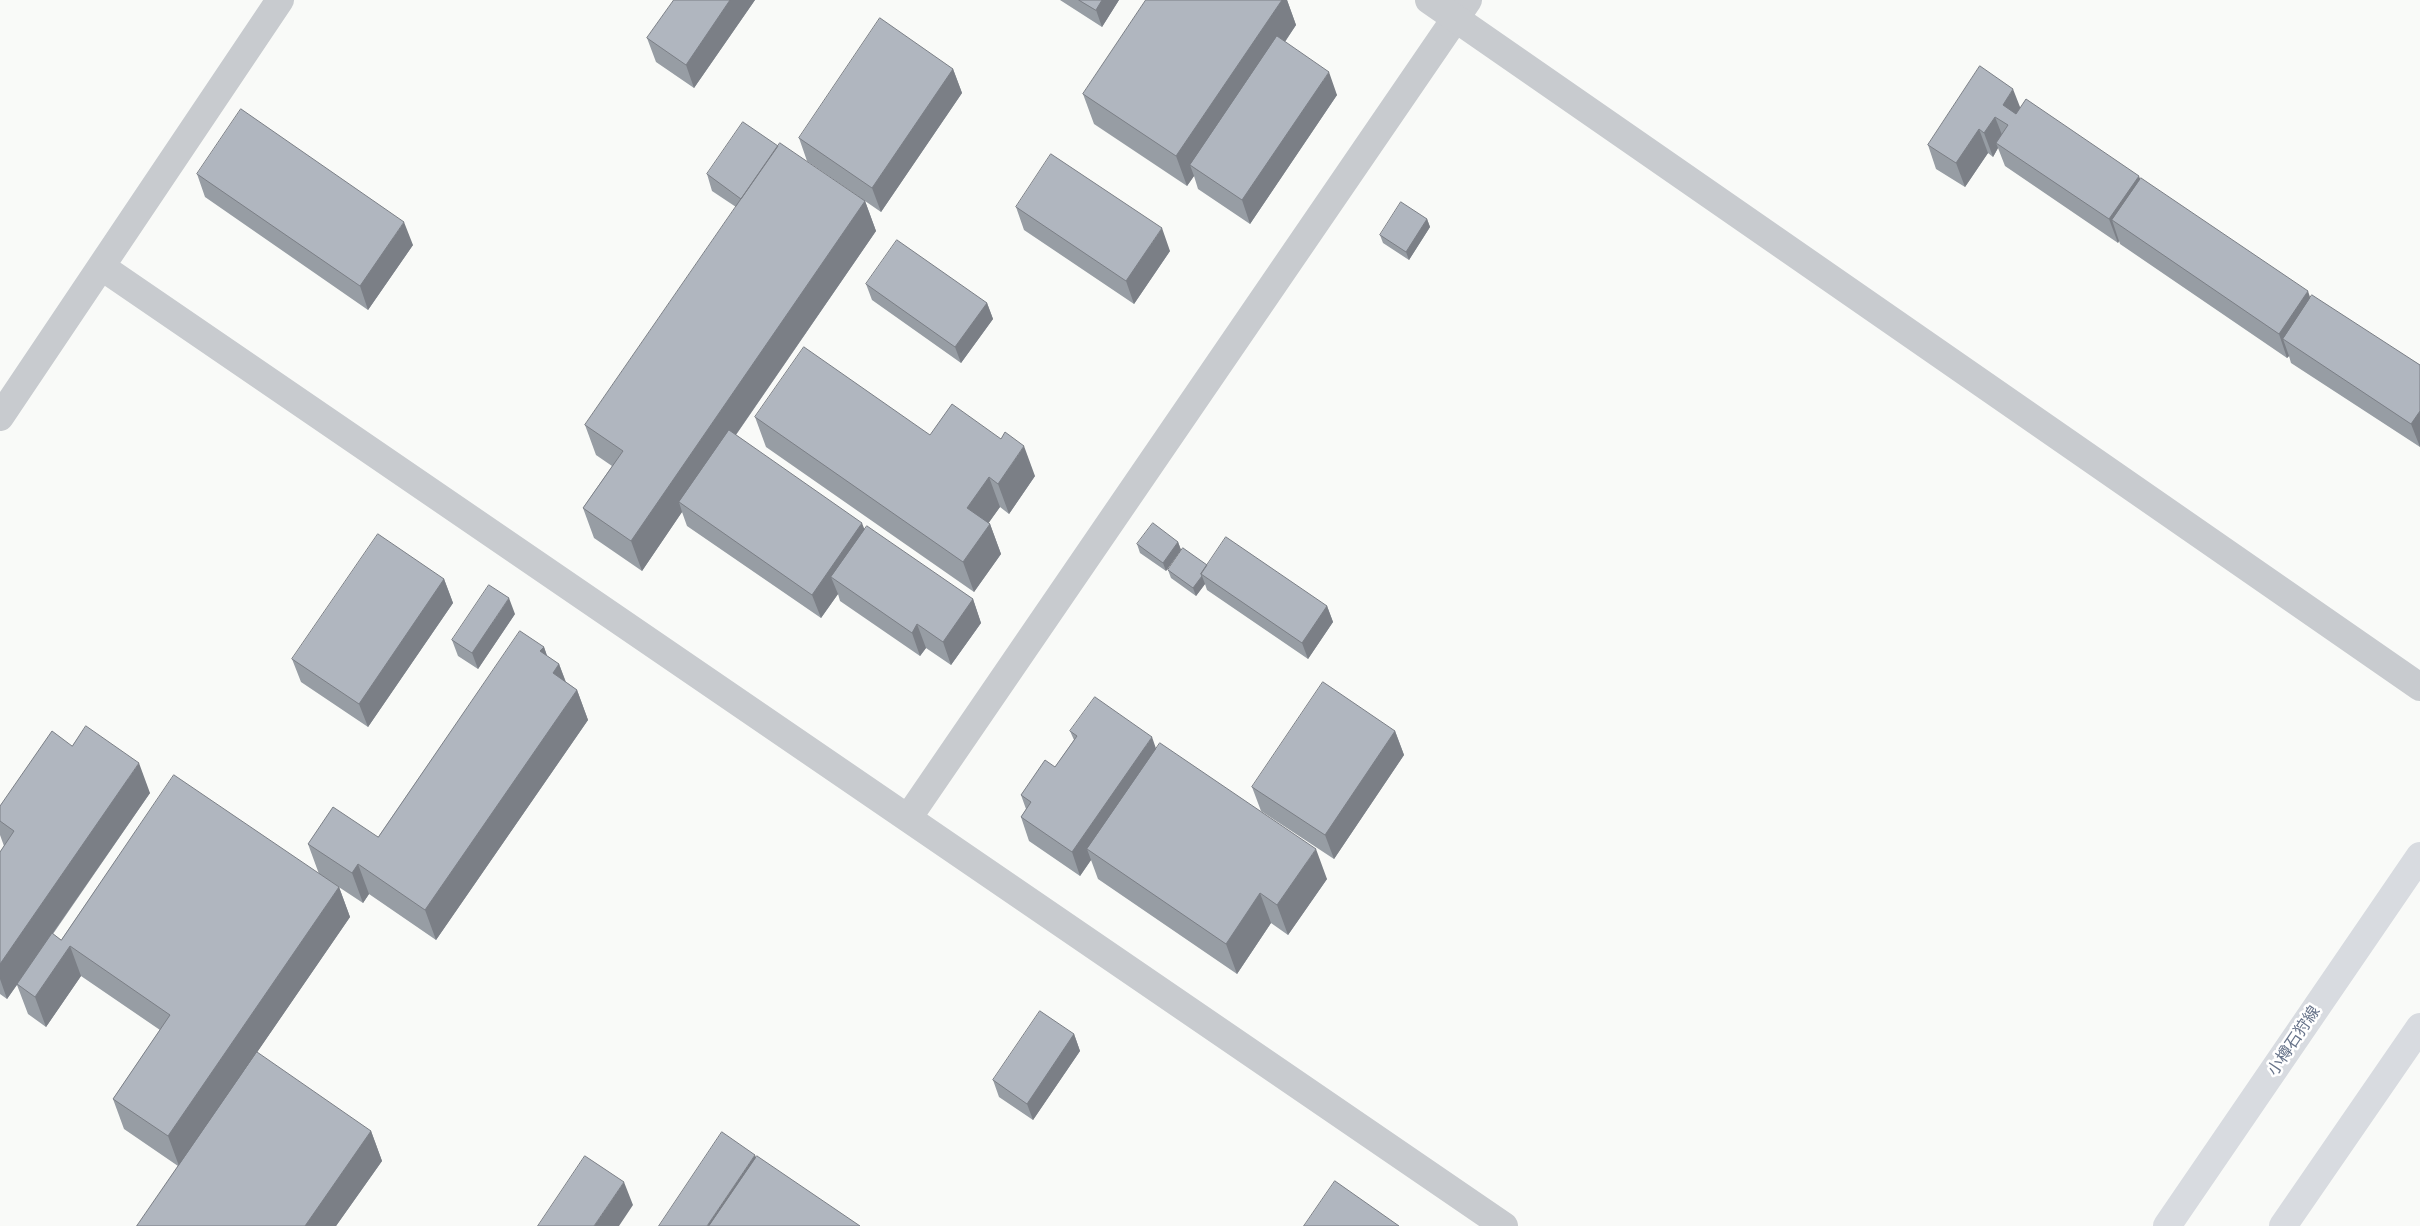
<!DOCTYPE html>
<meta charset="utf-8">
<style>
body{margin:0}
canvas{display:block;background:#f9faf8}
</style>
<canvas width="2420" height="1226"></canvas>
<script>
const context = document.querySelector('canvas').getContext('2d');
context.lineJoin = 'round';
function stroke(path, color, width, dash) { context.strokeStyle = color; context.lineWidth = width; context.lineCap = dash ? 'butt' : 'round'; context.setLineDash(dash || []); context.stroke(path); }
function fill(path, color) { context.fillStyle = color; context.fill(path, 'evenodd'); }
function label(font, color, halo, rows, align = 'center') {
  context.font = font + ' Rubik,"Noto Sans JP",sans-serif'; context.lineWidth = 5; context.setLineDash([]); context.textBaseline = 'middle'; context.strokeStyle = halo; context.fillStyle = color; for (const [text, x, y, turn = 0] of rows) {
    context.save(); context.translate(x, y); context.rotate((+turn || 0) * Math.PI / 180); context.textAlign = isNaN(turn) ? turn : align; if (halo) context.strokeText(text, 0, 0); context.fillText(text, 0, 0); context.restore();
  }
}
stroke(new Path2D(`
 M102,267L1504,1226
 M0,417L280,0
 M908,818L1468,0`), '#c8cbcf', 28);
stroke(new Path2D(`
 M1429,0L2420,687`), '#c8cbcf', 28);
stroke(new Path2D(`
 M2167,1226L2420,856
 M2283,1226L2420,1027`), '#d8dbe0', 28);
fill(new Path2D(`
 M674,0H755L694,88L656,62L647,38Z
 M1060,0H1119L1102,27Z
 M1146,0H1287L1296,25L1285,42L1337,95L1250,224L1198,189L1194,176L1187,186L1094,124L1083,94Z
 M1980,66L2020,108L2140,179L2310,298L2420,365V447L2291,363L2289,356L2287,358L2120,244L2119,241L2118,243L2005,166L1998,148L1993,157L1988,153L1965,187L1936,169L1928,145Z
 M953,69L962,93L881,212L807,161L799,138Z
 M778,146L865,201L876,231L736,435L865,529L973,599L981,623L951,665L926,648L920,656L840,601L838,594L821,618L687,526L682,512L642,571L594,538L583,508L612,466L596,455L585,425L736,207L712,191L707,174Z
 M197,174L413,245L368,310L205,197Z
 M1016,207L1170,251L1134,304L1024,230Z
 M1427,219L1430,227L1409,260L1383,243L1380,235Z
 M866,284L987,303L993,319L961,363L872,300Z
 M755,417L930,435L1035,476L1009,514L1000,507L988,523L990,524L1001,554L974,592L766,447Z
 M1178,542L1181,550L1166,571L1140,553L1137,544Z
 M1207,565L1327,606L1333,622L1308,659L1207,590L1205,584L1196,596L1171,578L1168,570Z
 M444,579L453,603L368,727L301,682L292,659Z
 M515,614L478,669L458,656L452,640Z
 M544,647L547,656L559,664L566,682L577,690L588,720L436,940L369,894L363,903L319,874L308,844L378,837Z
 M1070,731L1156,749L1327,879L1288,935L1271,923L1237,974L1098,879L1091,860L1080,876L1029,841L1021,817L1026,809L1021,795L1055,767L1074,740Z
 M1395,731L1404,755L1334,859L1261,811L1252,787Z
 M72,746L150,793L53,934L61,940L339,887L350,917L244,1071L371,1131L382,1161L336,1226H137L178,1166L124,1129L113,1099L160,1030L81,976L46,1027L28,1014L17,985L7,999L0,994V852L4,846L0,835V806Z
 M1074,1034L1080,1051L1033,1120L999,1097L993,1080Z`), '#979da4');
fill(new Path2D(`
 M730,0H755L694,88L686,65Z
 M1102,0H1119L1102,27L1096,10Z
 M1282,0H1287L1296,25L1198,171L1190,165L1194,176L1187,186L1176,156Z
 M953,69L962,93L881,212L872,188Z
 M1329,72L1337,95L1250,224L1242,200Z
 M2013,89L2022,112L2011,128L2003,105Z
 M1995,117L2004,140L1996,143L1998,148L1993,157L1984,133Z
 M1979,129L1988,153L1965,187L1956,163Z
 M2139,176L2148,199L2112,220L2119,241L2118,243L2109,219Z
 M865,201L876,231L686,507L679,502L682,512L642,571L631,541Z
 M1427,219L1430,227L1409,260L1406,252Z
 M404,222L413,245L368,310L360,286Z
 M1162,228L1170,251L1134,304L1126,281Z
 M2308,291L2316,315L2283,339L2289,356L2287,358L2279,334Z
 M987,303L993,319L961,363L955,347Z
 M2420,411V447L2411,424Z
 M1024,446L1035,476L1009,514L998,484Z
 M989,477L1000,507L978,538L967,508Z
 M862,523L871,546L831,577L838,594L821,618L812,595Z
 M990,524L1001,554L974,592L963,562Z
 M1178,542L1181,550L1166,571L1163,563Z
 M1202,576L1205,584L1196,596L1193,588Z
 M444,579L453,603L368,727L359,704Z
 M509,598L515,614L478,669L472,653Z
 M973,599L981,623L951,665L943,642Z
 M1327,606L1333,622L1308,659L1302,643Z
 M917,624L926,648L920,656L912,633Z
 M544,647L553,673L559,664L570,694L564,703L540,651Z
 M577,690L588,720L436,940L425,910Z
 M1395,731L1404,755L1334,859L1325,835Z
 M1152,737L1160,760L1087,849L1091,860L1080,876L1072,852Z
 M139,763L150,793L7,999L0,979V964Z
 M1316,849L1327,879L1288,935L1277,905Z
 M358,864L369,894L363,903L352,873Z
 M339,887L350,917L179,1166L168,1136Z
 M1260,893L1271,923L1237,974L1226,944Z
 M70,946L81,976L46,1027L35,997Z
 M1074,1034L1080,1051L1033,1120L1027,1104Z
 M371,1131L382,1161L336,1226H305Z
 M755,1155L764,1178L732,1226H707Z
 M624,1182L633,1205L619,1226H594Z`), '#7b7f86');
const building = new Path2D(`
 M674,0H730L686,65L647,38Z
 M1079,0H1102L1096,10Z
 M1146,0H1282L1176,156L1083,94Z
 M880,18L953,69L872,188L799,138Z
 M1277,36L1329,72L1242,200L1190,165Z
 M1980,66L2013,89L2003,105L2016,114L2026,99L2139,176L2109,219L1996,143L2008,125L1995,117L1984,133L1979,129L1956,163L1928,145Z
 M241,109L404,222L360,286L197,174Z
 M743,122L778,146L741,199L707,174Z
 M780,143L865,201L631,541L583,508L623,451L585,425Z
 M1051,154L1162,228L1126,281L1016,207Z
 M2141,178L2308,291L2279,334L2112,220Z
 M1401,202L1427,219L1406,252L1380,235Z
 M897,240L987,303L955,347L866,284Z
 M2312,295L2420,365V411L2411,424L2283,339Z
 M804,347L930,435L952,404L1001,439L1005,432L1024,446L998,484L989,477L967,508L990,524L963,562L755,417Z
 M729,430L862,523L812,595L679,502Z
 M1153,523L1178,542L1163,563L1137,544Z
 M867,526L973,599L943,642L917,624L912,633L831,577Z
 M378,534L444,579L359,704L292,659Z
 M1226,537L1327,606L1302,643L1201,574Z
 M1183,548L1207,565L1201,574L1202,576L1193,588L1168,570Z
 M489,585L509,598L472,653L452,640Z
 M520,631L544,647L540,651L559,664L553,673L577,690L425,910L358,864L352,873L308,844L333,807L378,837Z
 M1323,682L1395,731L1325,835L1252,787Z
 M1095,697L1152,737L1072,852L1021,817L1031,802L1021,795L1045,760L1055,767L1077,736L1070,731Z
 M86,726L139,763L0,964V852L14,831L0,821V806L52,731L72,746Z
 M1160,743L1316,849L1277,905L1260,893L1226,944L1087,849Z
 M174,775L339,887L168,1136L113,1099L170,1015L70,946L35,997L17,984L52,933L61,940Z
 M1040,1011L1074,1034L1027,1104L993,1080Z
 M257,1052L371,1131L305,1226H137Z
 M722,1132L755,1155L707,1226H659Z
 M585,1156L624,1182L594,1226H538Z
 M757,1156L860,1226H709Z
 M1335,1181L1399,1226H1304Z`);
fill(building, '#b0b6bf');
stroke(building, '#7b7f86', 1);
label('16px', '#68748a', '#fff', [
 ["小樽石狩線",2294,1041,-56]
]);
</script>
